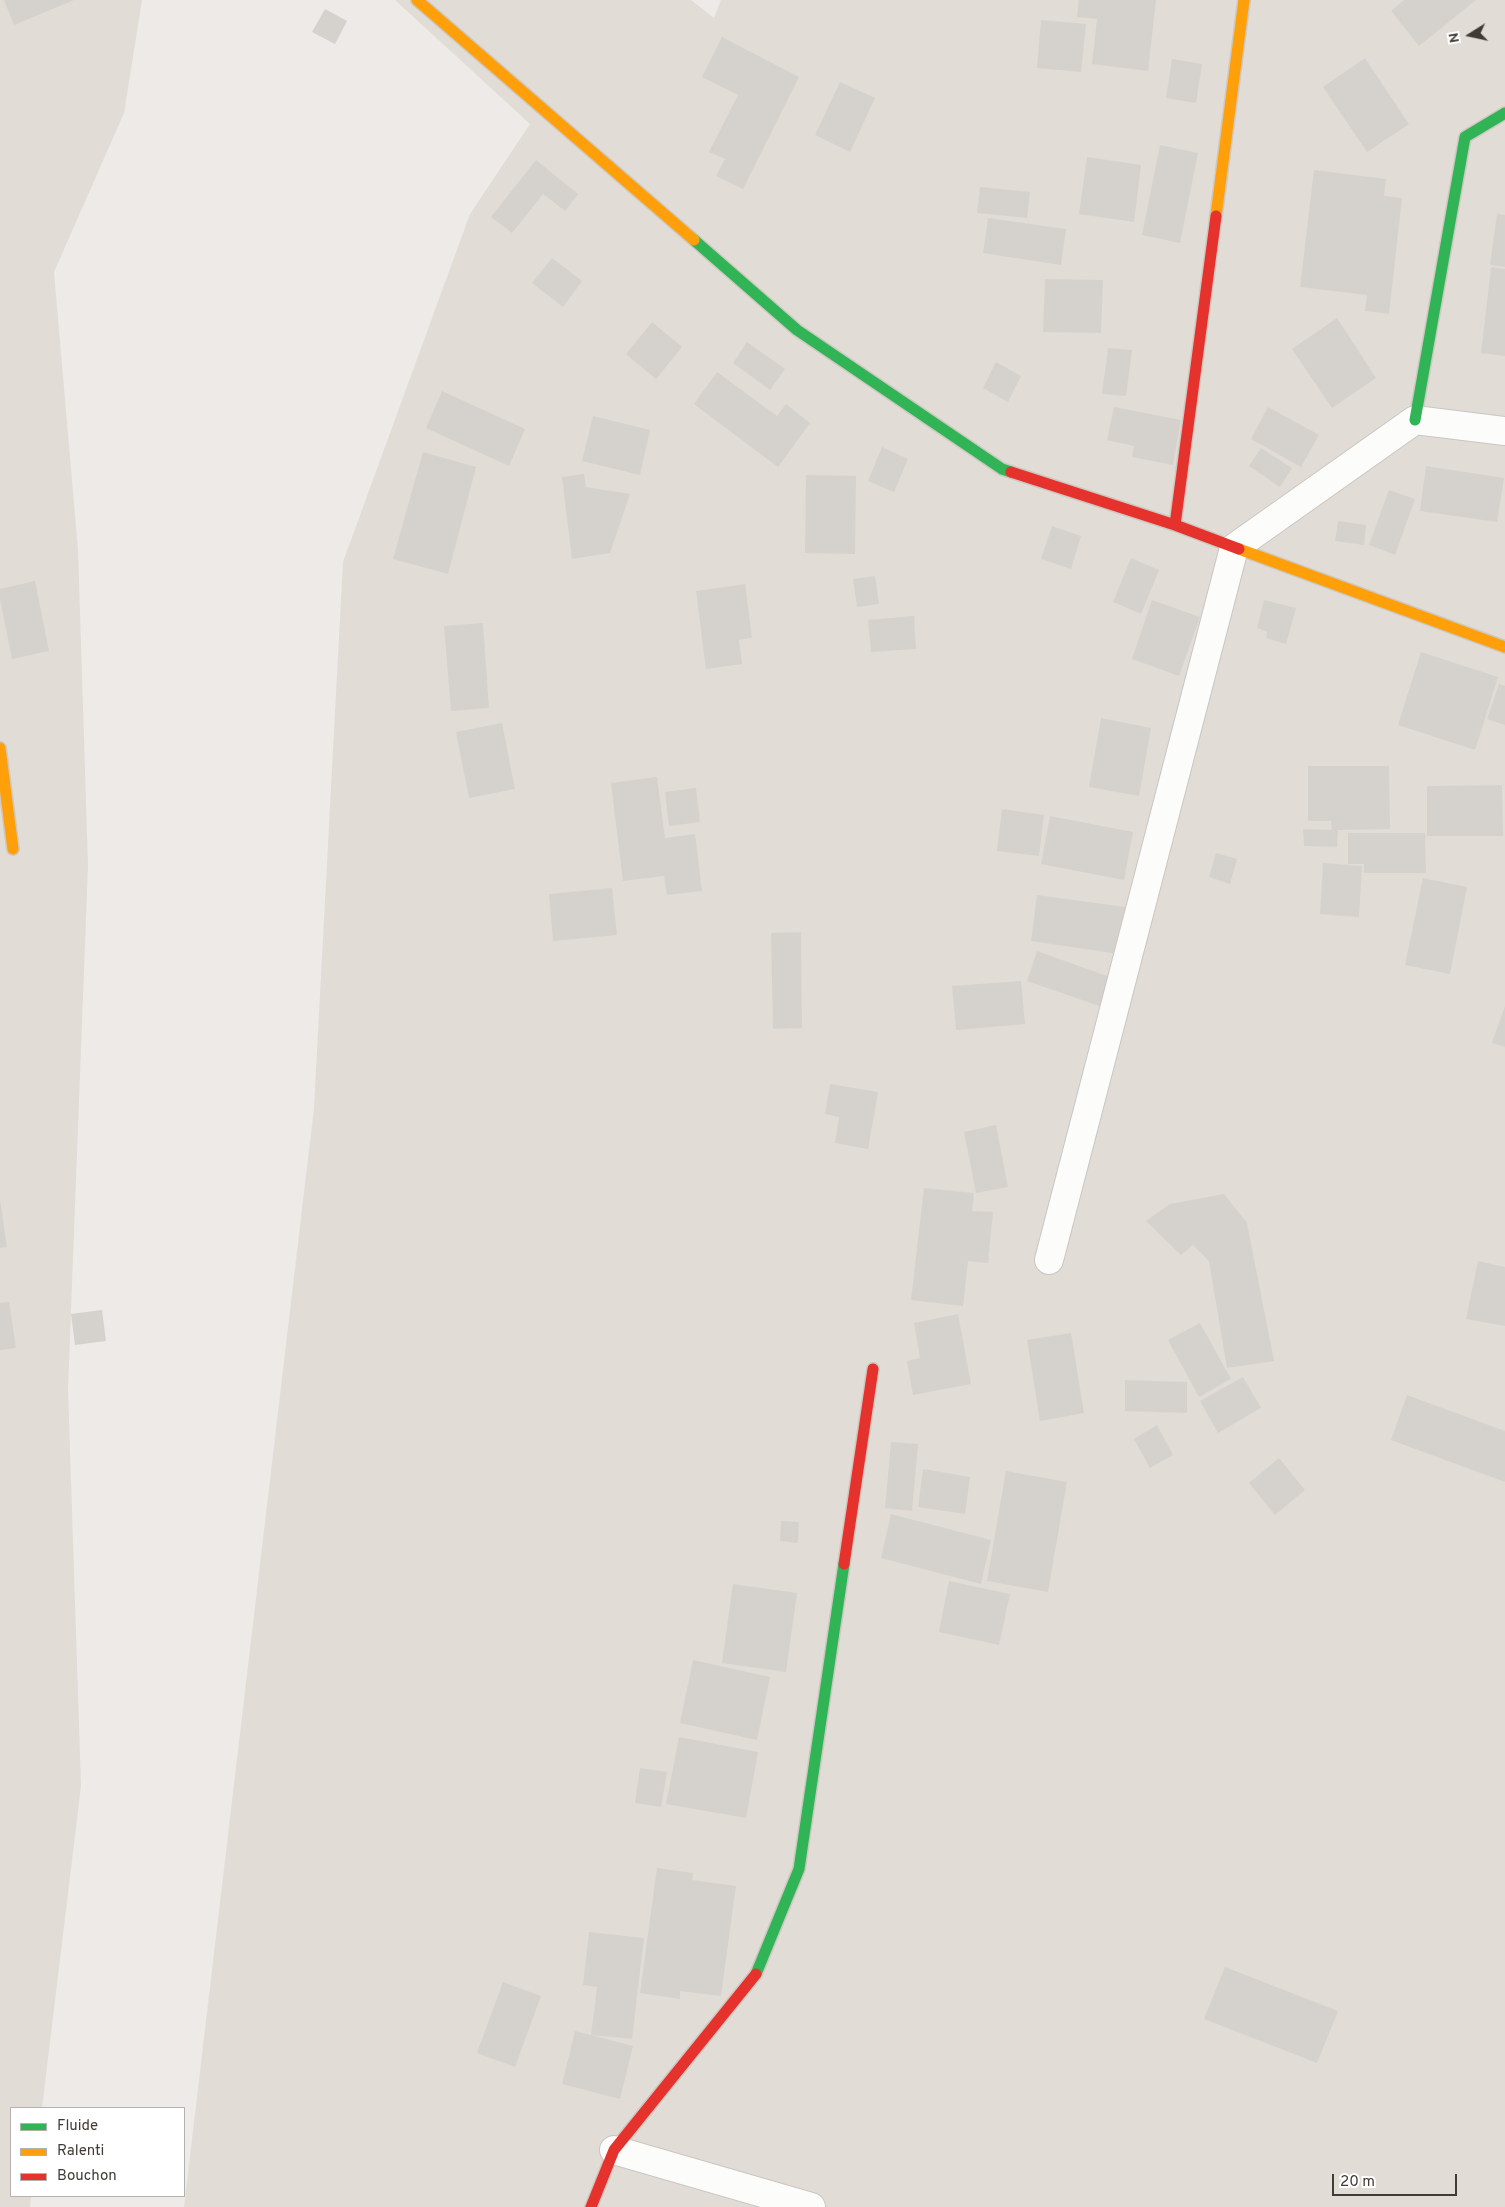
<!DOCTYPE html>
<style>
body{margin:0}
#map{position:relative;width:1505px;height:2207px;overflow:hidden;background:#edeae7;font-family:Overpass,sans-serif}
canvas{display:block}
.legend{position:absolute;left:10px;top:2107px;width:175px;height:90px;box-sizing:border-box;background:#fff;border:1px solid #b3b1ae;margin:0;padding:6px 9px;list-style:none;font-size:15px;color:#413b35}
.legend li{display:flex;align-items:center;gap:10px;height:25px}
.legend b{width:25px;border:1px solid #b3b1ae}
.north{position:absolute;left:1445px;top:10px;width:50px;height:50px;-webkit-text-stroke:4px #fff;paint-order:stroke;rotate:260deg;font-size:14px;font-weight:700;line-height:20px;text-align:center;color:#413b35}
.north::after{content:'';display:block;margin:auto;width:18px;height:22px;background:#413b35;clip-path:polygon(50% 0,100% 100%,50% 72%,0 100%)}
.scale{position:absolute;left:1332px;top:2174px;width:125px;height:22px;box-sizing:border-box;border:2px solid #413b35;border-top:0;padding-left:6px;font-size:15px;line-height:18px;white-space:nowrap;color:#413b35;-webkit-text-stroke:4px #fff;paint-order:stroke}
</style>
<div id="map">
<canvas width="1505" height="2207"></canvas>
<ul class="legend">
<li><b style="height:6px;background:#30b455"></b>Fluide</li>
<li><b style="height:6px;background:#ff9f0a"></b>Ralenti</li>
<li><b style="height:6px;background:#e5322d"></b>Bouchon</li>
</ul>
<div class="north">N</div>
<div class="scale">20 m</div>
</div>
<script>
const context = document.querySelector('canvas').getContext('2d');
context.lineJoin = 'round';
function fill(path, color) { context.fillStyle = color; context.fill(path, 'evenodd'); }
function stroke(path, color, width, dash) { context.strokeStyle = color; context.lineWidth = width; context.lineCap = dash ? 'butt' : 'round'; context.setLineDash(dash || []); context.stroke(path); }
fill(new Path2D(`
 M0,0H142L124,113L54,272L78,550L88,865L68,1389L81,1786L42,2108H11V2196H31L30,2207H0Z
 M395,0H691L714,18L721,0H1505V2207H184L314,1108L343,562L470,214L530,124Z`), '#e1dcd5');
fill(new Path2D(`
 M4,0H74L14,25Z
 M1079,0H1156L1148,71L1092,64L1097,19L1077,17Z
 M1404,0H1476L1419,46L1391,11Z
 M325,9L347,21L335,44L312,32Z
 M1041,20L1086,24L1081,72L1037,68Z
 M722,37L799,77L743,189L716,176L725,159L709,152L738,95L702,77Z
 M1365,58L1409,124L1367,152L1323,87Z
 M1172,59L1202,64L1196,103L1166,98Z
 M840,82L875,98L850,152L815,135Z
 M1160,145L1198,153L1180,243L1142,235Z
 M1087,157L1141,165L1134,222L1079,214Z
 M536,160L578,194L565,211L543,194L512,233L491,217Z
 M1314,170L1386,179L1384,196L1402,198L1389,314L1365,311L1367,295L1300,287Z
 M980,187L1030,192L1027,218L977,213Z
 M1497,214L1505,215V267L1490,265Z
 M988,218L1066,229L1061,265L983,253Z
 M552,258L582,281L563,307L532,283Z
 M1491,267L1505,269V356L1481,353Z
 M1045,279L1103,280L1101,333L1043,332Z
 M1337,318L1376,378L1332,408L1292,349Z
 M652,322L682,347L656,379L626,354Z
 M747,342L785,369L770,390L733,363Z
 M1108,348L1132,350L1126,396L1102,394Z
 M996,362L1021,376L1008,402L983,388Z
 M717,372L777,416L786,404L810,423L778,467L694,404Z
 M442,391L525,429L509,466L426,428Z
 M1114,407L1181,420L1173,465L1132,457L1134,446L1107,440Z
 M1268,407L1319,435L1301,467L1251,439Z
 M593,416L650,430L640,475L582,461Z
 M882,447L908,459L894,492L868,481Z
 M1261,448L1292,468L1280,487L1249,466Z
 M423,452L476,467L448,574L393,559Z
 M1426,466L1504,478L1497,522L1420,511Z
 M584,474L586,487L630,494L610,553L572,559L562,477Z
 M806,475L856,476L855,554L805,553Z
 M1389,490L1415,499L1395,555L1369,545Z
 M1338,521L1366,525L1364,545L1335,541Z
 M1052,526L1081,536L1071,569L1041,559Z
 M1131,558L1159,570L1141,614L1113,602Z
 M875,576L879,604L857,607L853,579Z
 M35,581L49,651L12,659L0,599V589Z
 M745,584L752,638L739,640L742,664L706,669L696,591Z
 M1152,600L1200,617L1179,676L1132,659Z
 M1264,600L1296,608L1286,644L1266,638L1267,632L1257,628Z
 M914,616L916,649L871,652L868,620Z
 M483,623L489,708L451,711L444,626Z
 M1421,652L1498,677L1475,750L1398,725Z
 M1499,684L1505,686V725L1487,719Z
 M1101,718L1151,728L1139,796L1089,787Z
 M502,723L515,789L469,798L456,732Z
 M1308,766H1389L1390,829L1338,830L1337,847L1304,846L1303,829L1332,830L1331,821H1308Z
 M657,777L665,838L695,834L702,891L667,895L664,876L623,881L611,783Z
 M1502,785L1503,836H1427V786Z
 M696,788L700,822L669,826L665,792Z
 M1002,809L1044,815L1039,856L997,851Z
 M1050,816L1133,832L1124,880L1041,864Z
 M1348,833H1425L1426,873H1364V864H1348Z
 M1216,853L1237,859L1230,884L1209,877Z
 M1323,863L1362,866L1359,917L1320,914Z
 M1423,878L1467,887L1450,974L1405,965Z
 M612,888L617,935L553,941L549,894Z
 M1037,895L1125,907L1119,954L1031,941Z
 M801,932L802,1028L773,1029L771,933Z
 M1037,951L1118,980L1108,1009L1027,981Z
 M1021,981L1025,1024L956,1030L952,986Z
 M1505,1006V1047L1492,1043Z
 M830,1084L878,1092L868,1149L835,1143L839,1117L825,1114Z
 M996,1125L1008,1187L976,1193L964,1132Z
 M924,1188L974,1193L972,1211L993,1212L988,1263L968,1261L963,1306L911,1300Z
 M1224,1194L1247,1223L1274,1361L1227,1368L1209,1261L1193,1245L1181,1255L1146,1221L1170,1204Z
 M0,1200L7,1247L0,1248Z
 M1478,1261L1505,1267V1326L1466,1319Z
 M9,1302L16,1348L0,1350V1303Z
 M102,1310L106,1341L75,1345L71,1314Z
 M958,1314L971,1384L913,1395L907,1361L920,1358L914,1323Z
 M1200,1323L1231,1379L1199,1397L1168,1340Z
 M1071,1333L1084,1413L1040,1421L1027,1340Z
 M1243,1377L1261,1408L1218,1433L1200,1401Z
 M1125,1380L1187,1382V1413L1125,1411Z
 M1407,1395L1505,1431V1482L1391,1440Z
 M1157,1425L1173,1455L1150,1468L1134,1439Z
 M891,1442L918,1444L912,1511L885,1508Z
 M1279,1458L1305,1490L1275,1515L1249,1483Z
 M923,1469L970,1477L965,1514L918,1507Z
 M1006,1471L1067,1482L1048,1592L987,1581Z
 M891,1514L991,1540L981,1584L881,1558Z
 M781,1521L799,1522L798,1543L780,1541Z
 M949,1581L1010,1594L999,1645L939,1632Z
 M733,1584L797,1593L786,1672L722,1663Z
 M693,1660L770,1677L757,1740L680,1723Z
 M679,1737L758,1752L746,1818L666,1804Z
 M640,1768L667,1772L661,1807L635,1803Z
 M657,1868L693,1873L692,1880L736,1886L721,1996L680,1991V1999L640,1993Z
 M589,1932L644,1938L632,2039L591,2035L597,1987L583,1985Z
 M1225,1967L1338,2011L1317,2063L1204,2019Z
 M503,1982L541,1996L515,2067L477,2053Z
 M575,2031L633,2046L620,2099L562,2084Z`), '#d5d2ce');
const street = new Path2D(`
 M1049,1260L1234,548L1415,420L1505,431
 M614,2150L811,2207`);
const fast = new Path2D(`
 M694,240L797,330L1002,469L1011,472
 M1415,420L1465,137L1505,113
 M756,1974L799,1869L844,1564`);
const slow = new Path2D(`
 M417,0L694,240
 M1216,216L1244,0
 M1239,549L1505,647
 M0,748L13,849`);
const jam = new Path2D(`
 M1011,472L1175,525L1239,549
 M1175,525L1216,216
 M844,1564L873,1369
 M591,2207L614,2150L756,1974`);
stroke(street, '#c9c6c3', 30);
stroke(fast, '#cdc8c1', 14);
stroke(slow, '#cdc8c1', 14);
stroke(jam, '#cdc8c1', 14);
stroke(street, '#fcfcfb', 28);
stroke(fast, '#30b455', 11);
stroke(slow, '#ff9f0a', 11);
stroke(jam, '#e5322d', 11);
</script>
